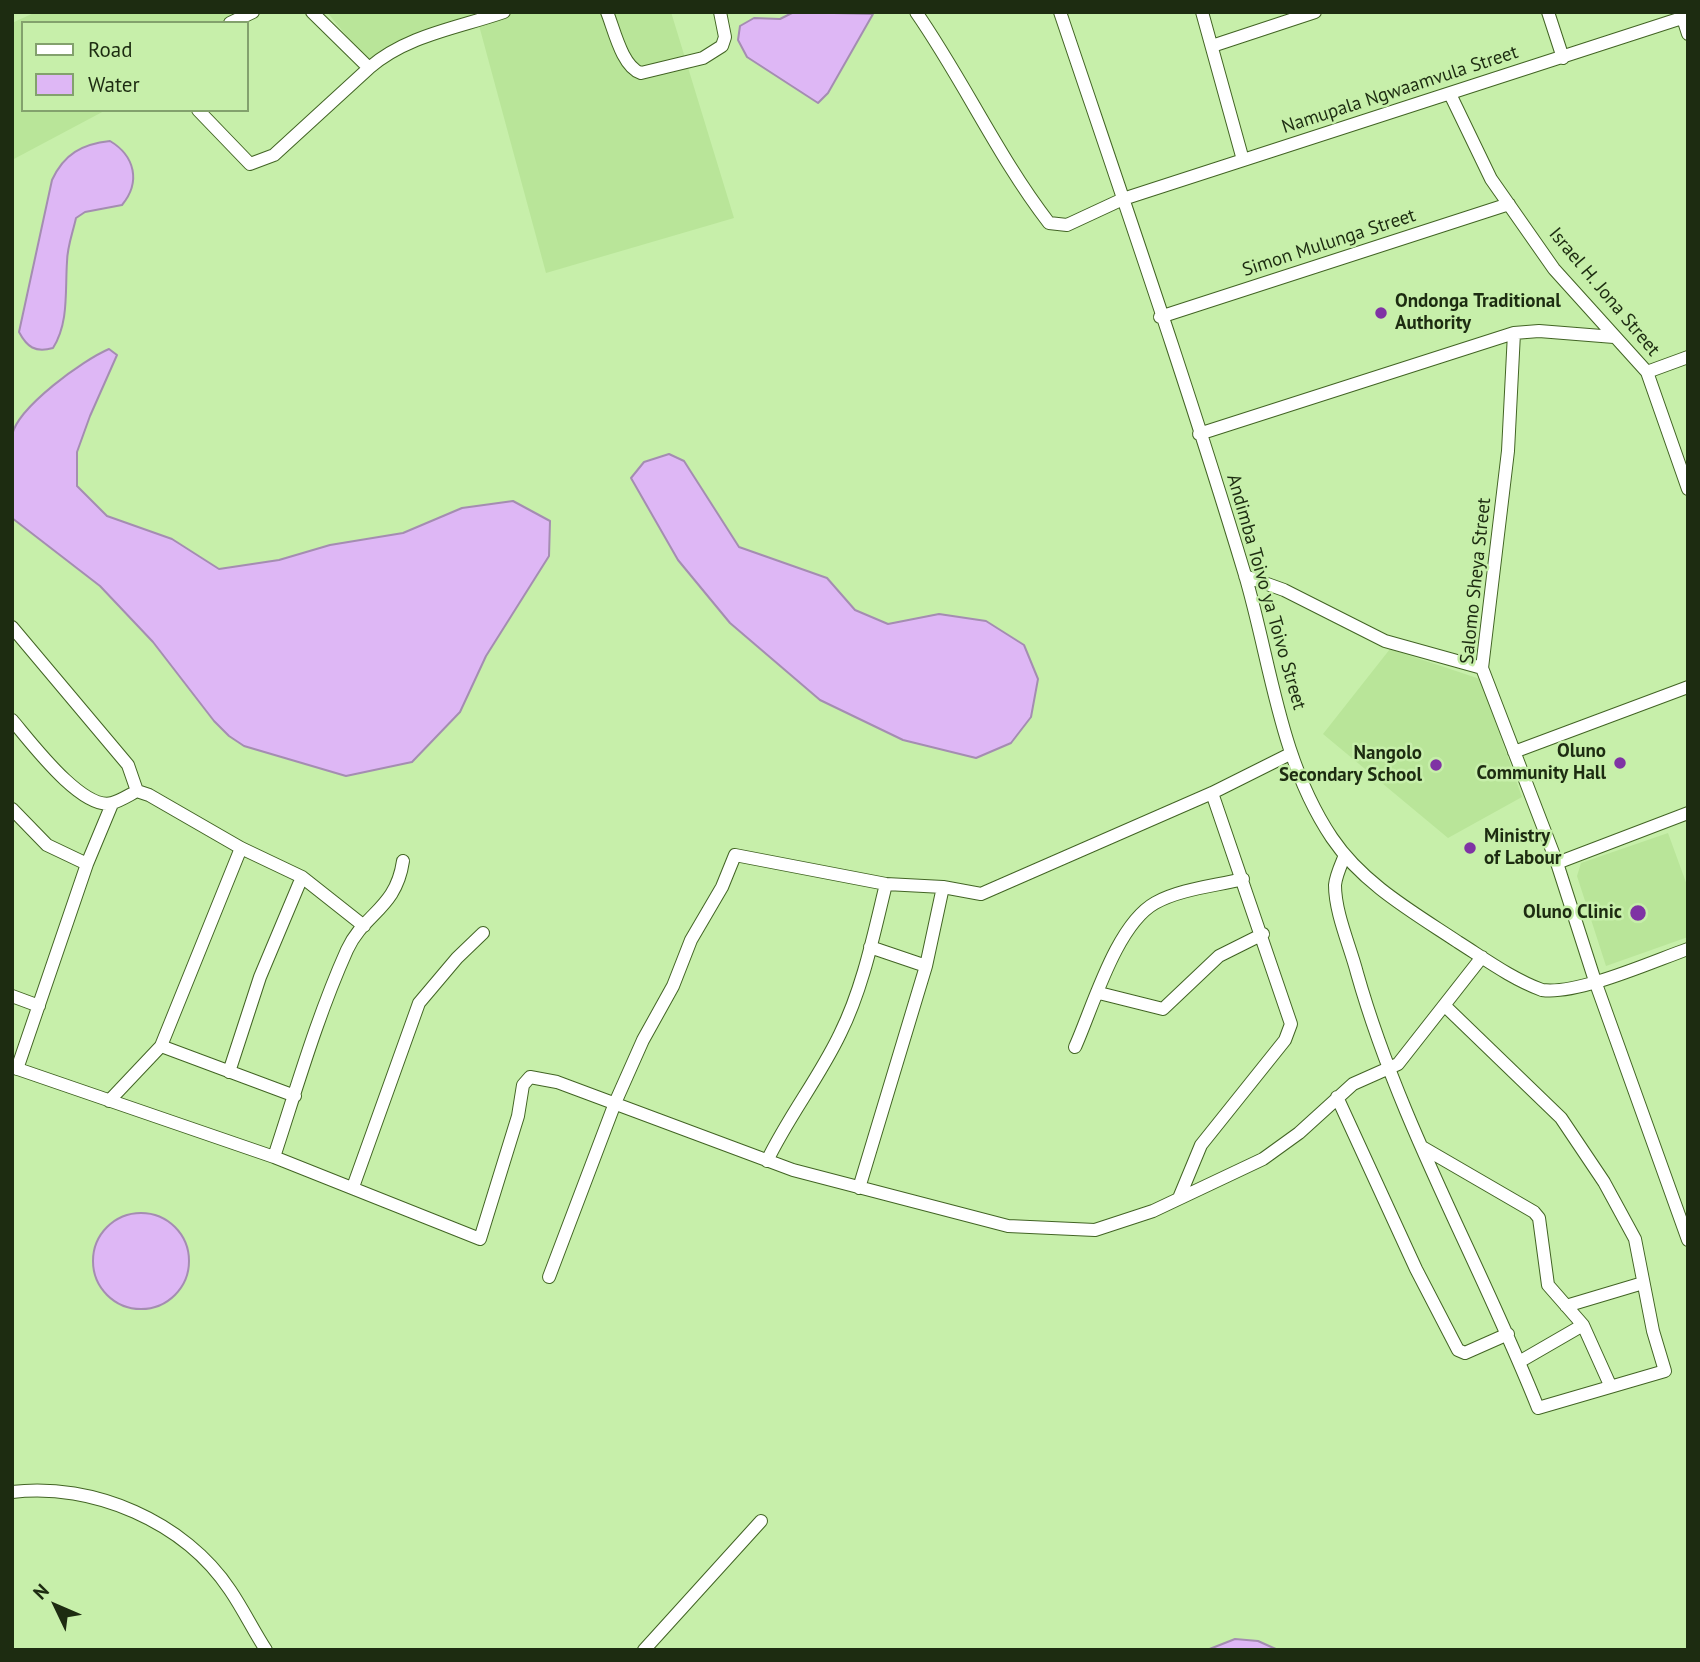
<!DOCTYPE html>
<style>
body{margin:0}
#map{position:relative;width:1700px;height:1662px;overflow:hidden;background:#c7efaa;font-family:"PT Sans",sans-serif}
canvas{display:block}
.frame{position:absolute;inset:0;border:14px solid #1d2c11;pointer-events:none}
.legend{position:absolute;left:21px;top:21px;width:228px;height:91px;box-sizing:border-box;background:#c7efaa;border:2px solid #83a16d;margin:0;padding:9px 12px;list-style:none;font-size:21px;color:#1d2c11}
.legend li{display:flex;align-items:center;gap:14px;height:35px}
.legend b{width:35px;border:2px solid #83a16d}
.north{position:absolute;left:21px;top:1571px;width:70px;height:70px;-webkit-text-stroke:5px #c7efaa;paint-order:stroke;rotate:314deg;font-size:19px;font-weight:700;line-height:28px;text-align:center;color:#1d2c11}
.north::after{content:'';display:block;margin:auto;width:24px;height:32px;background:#1d2c11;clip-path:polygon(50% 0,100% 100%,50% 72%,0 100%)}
</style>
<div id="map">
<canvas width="1700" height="1662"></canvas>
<div class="frame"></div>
<ul class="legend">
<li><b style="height:9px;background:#fff"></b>Road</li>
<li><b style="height:19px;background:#deb7f5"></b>Water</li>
</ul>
<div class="north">N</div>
</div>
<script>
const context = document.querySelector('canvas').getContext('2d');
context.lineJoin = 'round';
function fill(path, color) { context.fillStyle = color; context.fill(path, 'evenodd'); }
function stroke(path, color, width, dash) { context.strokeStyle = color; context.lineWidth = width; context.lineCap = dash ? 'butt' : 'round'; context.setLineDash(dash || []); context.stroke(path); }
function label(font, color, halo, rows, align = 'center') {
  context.font = font + ' "PT Sans",sans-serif'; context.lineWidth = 5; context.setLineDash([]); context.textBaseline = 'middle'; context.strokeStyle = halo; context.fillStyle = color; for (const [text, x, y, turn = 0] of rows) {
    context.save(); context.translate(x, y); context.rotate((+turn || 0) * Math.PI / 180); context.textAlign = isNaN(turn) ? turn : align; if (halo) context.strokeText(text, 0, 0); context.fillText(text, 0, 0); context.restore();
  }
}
fill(new Path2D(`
 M36,12H236L240,23H23V110H106L12,160V23Z
 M327,12H671L734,218L546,273L477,18L367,61Z
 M1390,649L1480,679L1522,797L1448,838L1323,734Z
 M1668,833L1688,888V937L1606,966L1577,876L1581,863Z`), '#b9e599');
const water = new Path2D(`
 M794,12L873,14L828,93L818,103L747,57L738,40L740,26L754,18L780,19Z
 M110,141C135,156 141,182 122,205L85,212L76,218C73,232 67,247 67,262C65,291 69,323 53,348C35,353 27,347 19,332L52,180C64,154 82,144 110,141Z
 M109,349L117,355L90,416L77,452V486L107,516L172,539L219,569L279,560L330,545L403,533L462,508L513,501L550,521L549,556L486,656L460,712L412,762L346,776L244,746L229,736L214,721L153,642L100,586L12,518C12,492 7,460 12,435C18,407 83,360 109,349Z
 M669,454L684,461L739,547L827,578L855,610L888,624L939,614L986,621L1024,645L1038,679L1031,717L1011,743L976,758L903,740L820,700L730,623L678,560L631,478L644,462Z
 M93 1261a48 48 0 1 1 96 0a48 48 0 1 1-96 0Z
 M1235,1639L1258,1641L1278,1650H1207Z`);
fill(water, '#deb7f5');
stroke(water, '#a48db1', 2);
const minor = new Path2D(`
 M607,12C614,29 622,67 641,73L703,58L722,46L725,37L720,12
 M916,12C964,81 998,157 1049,223L1067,225L1123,199L1688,16
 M1060,12C1123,199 1188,386 1245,575C1271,663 1279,759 1332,838C1363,884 1413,912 1458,942C1485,959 1512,979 1542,990C1578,995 1651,962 1688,949
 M1202,12L1243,160
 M1548,12L1563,58
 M1681,12L1688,34
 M230,23L253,12
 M1212,46L1315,12
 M369,68C407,35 458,28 504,12
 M1450,94L1491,179L1554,269L1647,372L1688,489
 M198,110L250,164L274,155L369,68L312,12
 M1160,317L1509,204
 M1514,333L1508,451L1482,668L1557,863L1595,981L1688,1240
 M1647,372L1688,357
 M1199,434L1514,333L1539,331L1614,337
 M1245,576L1284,590L1385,641L1482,668
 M12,627L128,765L137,791
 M12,720C30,741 82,811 112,803C120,801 129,795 137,791L149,795L241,848L302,877L364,926
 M1514,752L1688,687
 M12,809L47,845L87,864
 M1345,855C1341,865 1336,875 1335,885C1335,913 1350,946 1357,973C1400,1125 1480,1262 1538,1408L1665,1371L1653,1331L1635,1239L1604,1182L1561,1118L1445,1006
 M1557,863L1688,813
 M870,947L926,966
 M1099,993L1163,1009L1219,956L1263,934
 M12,996L39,1006
 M161,1046L295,1096
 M1075,1047C1093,1007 1116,925 1155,903C1180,889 1215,886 1243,879
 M12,1067L274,1157L480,1239L518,1116L523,1085L530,1077L557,1082L793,1170L1008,1226L1095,1230L1153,1211L1263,1159L1299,1133L1353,1084L1398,1064L1482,957
 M17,1069L87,864L112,804
 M229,1072L260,977L302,877
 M1337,1097L1416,1269L1458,1350L1465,1353L1508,1334
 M109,1101L161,1046L241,848
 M1422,1147L1534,1212L1539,1218L1548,1285L1583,1325L1610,1385
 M274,1157C297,1087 317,1017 347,950C364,913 396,909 403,861
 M767,1161C788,1117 819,1078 840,1034C863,988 874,933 886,884
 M353,1187L419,1003L457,958L483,933
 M859,1188L926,966L943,887
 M1179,1198L1201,1145L1285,1040L1291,1024L1212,793
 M549,1277L615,1103L643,1040L673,986L691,940L722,887L735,855L886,884L943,887L981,894L1212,793L1290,754
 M1566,1306L1643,1283
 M1519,1362L1583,1325
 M12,1492C93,1482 185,1522 230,1590C243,1609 253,1630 266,1650
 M644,1650L761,1521`);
stroke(minor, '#426424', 14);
stroke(minor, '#fff', 12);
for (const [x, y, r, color] of [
 [1381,313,7,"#7f33a4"],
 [1620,763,7,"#7f33a4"],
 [1436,765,7,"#7f33a4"],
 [1470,848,7,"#7f33a4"],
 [1638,913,9,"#7f33a4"]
]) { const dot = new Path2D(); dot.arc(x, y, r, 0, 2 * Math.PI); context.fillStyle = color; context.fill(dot); stroke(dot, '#c7efaa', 2.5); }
label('19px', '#1d2c11', '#c7efaa', [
 ["Namupala Ngwaamvula Street",1400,90,-18],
 ["Simon Mulunga Street",1329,243,-18],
 ["Israel H. Jona Street",1604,292,50],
 ["Salomo Sheya Street",1476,581,-84],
 ["Andimba Toivo ya Toivo Street",1266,592,74]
]);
label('bold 19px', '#1d2c11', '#c7efaa', [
 ["Ondonga Traditional",1395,302,"left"],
 ["Authority",1395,324,"left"],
 ["Oluno",1606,752],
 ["Community Hall",1606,774],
 ["Nangolo",1422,754],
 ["Secondary School",1422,776],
 ["Ministry",1484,837,"left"],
 ["of Labour",1484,859,"left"],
 ["Oluno Clinic",1622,913]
], 'right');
</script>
